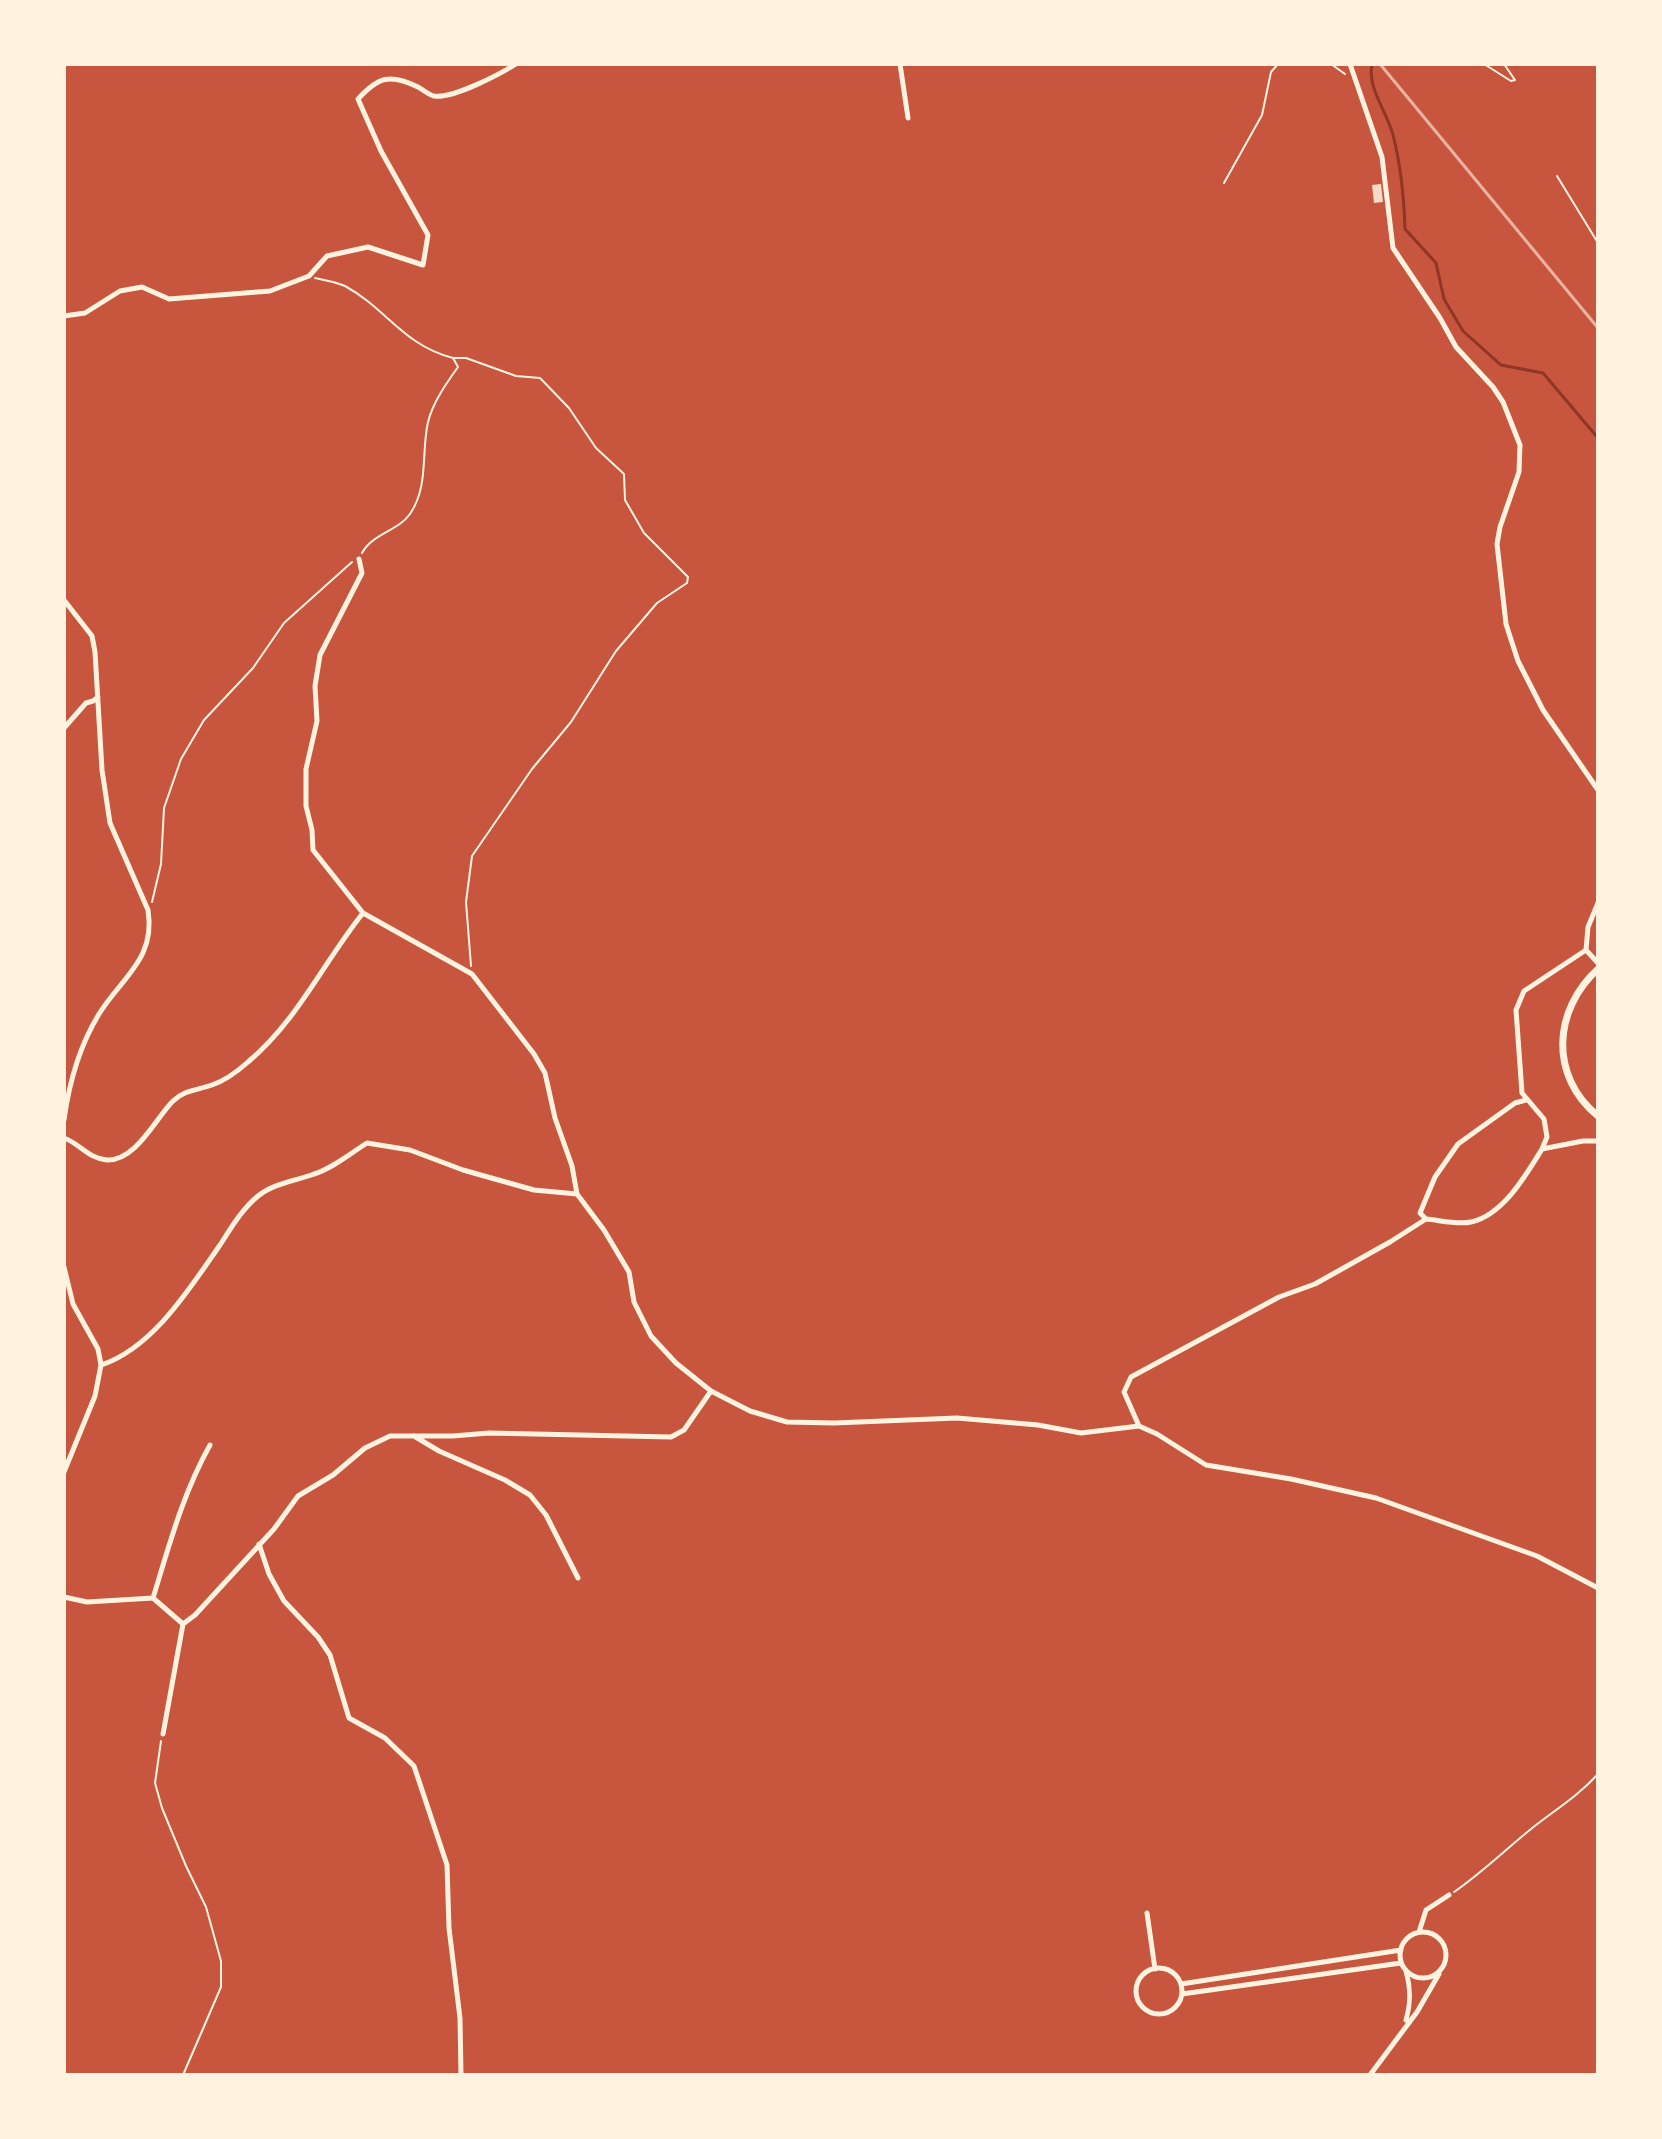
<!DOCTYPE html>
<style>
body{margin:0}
#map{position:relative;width:1662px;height:2139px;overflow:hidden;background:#c8553d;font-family:"Exo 2",sans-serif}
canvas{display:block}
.frame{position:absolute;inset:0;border:66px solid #fff3e0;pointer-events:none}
</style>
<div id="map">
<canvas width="1662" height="2139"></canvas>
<div class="frame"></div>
</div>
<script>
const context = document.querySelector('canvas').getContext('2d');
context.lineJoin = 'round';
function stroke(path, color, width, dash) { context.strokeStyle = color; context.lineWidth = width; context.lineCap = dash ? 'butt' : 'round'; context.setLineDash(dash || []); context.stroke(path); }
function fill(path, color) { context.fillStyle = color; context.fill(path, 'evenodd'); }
stroke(new Path2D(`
 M1372,64C1367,89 1387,111 1393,135C1401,166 1404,198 1405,229L1436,263L1444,299L1463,331L1501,365L1543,373L1598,438`), '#8f3625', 3);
fill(new Path2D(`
 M1381,184L1383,202L1374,203L1372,185Z`), '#f7dbc8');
stroke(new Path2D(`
 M1331,64L1345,74
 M1484,64L1511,81L1515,80L1504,64
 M1557,176L1598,243
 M1224,183L1262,115L1271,72L1278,64
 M315,278C325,280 336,282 345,286C387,309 403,345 453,358L458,367C446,384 433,402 428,422C421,453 429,486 410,514C398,531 372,534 362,553
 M454,358H466L516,376L540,378L569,408L596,448L624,474L625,500L644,533L688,577L687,583L657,603L616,651L571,722L532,769L472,856L466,902L471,966
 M152,902L161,864L164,808L181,759L204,720L253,668L284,623L352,562
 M161,1741L155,1783L162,1808L186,1866L206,1907L221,1961V1987L183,2075
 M1454,1892C1483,1872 1508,1847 1536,1825C1558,1808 1579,1795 1598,1774`), '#fff3e0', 2);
stroke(new Path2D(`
 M900,64L908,118
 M1350,64L1382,157L1393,248L1440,318L1456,347L1493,387L1503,402L1520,445L1519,472L1500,527L1497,544L1506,624L1518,661L1543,710L1598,790
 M64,316L85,313L120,291L142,287L169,299L270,291L309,276L327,256L368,247L423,265L428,235L381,151L358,99C378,77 390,73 418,87C422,89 429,95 434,96C453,99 500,74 516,64
 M359,559L362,573L320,655L315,686L317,721L306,769V806L312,830L313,850L363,913L472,974L534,1054L545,1073L555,1118L572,1166L577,1194L604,1230L629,1272L634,1302L651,1336L676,1363L711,1391L750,1411L787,1422L834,1423L957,1418L1038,1425L1081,1433L1139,1426L1157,1434L1206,1465L1291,1479L1376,1498L1537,1556L1598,1588
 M64,600L92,636L95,652L102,770L110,823L148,910C156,959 122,977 99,1014C80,1045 69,1083 64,1120
 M64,728L86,703L93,701L98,697
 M1598,903L1588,927L1586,950L1598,963
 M1586,950L1524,991L1516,1010L1522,1093L1544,1119L1547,1137L1542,1149L1583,1141H1598
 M1526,1100L1515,1103L1458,1144L1435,1177L1420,1213L1426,1219C1439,1220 1457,1225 1471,1222C1503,1215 1526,1175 1542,1149
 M64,1138C79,1143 89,1159 107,1160C136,1161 155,1119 173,1101C184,1090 198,1090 212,1085C224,1081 239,1070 248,1062C298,1020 323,963 363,913
 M64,1267L73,1304L98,1349L101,1365L95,1396L64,1472
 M101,1365C153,1348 190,1288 220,1245C231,1228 242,1209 258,1196C274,1183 295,1181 314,1174C333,1168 351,1153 367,1143L410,1150L463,1170L534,1190L577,1194
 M1139,1426L1124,1392L1131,1377L1279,1297L1315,1284L1390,1242L1426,1219
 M414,1436L439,1451L505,1480L530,1495L546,1515L578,1578
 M259,1544L269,1574L284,1601L318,1637L330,1655L349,1718L385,1738L414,1766L447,1865L449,1928L460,2018L461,2075
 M64,1597L87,1602L153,1598L183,1624
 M153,1598C169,1546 183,1493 210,1445
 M183,1624L195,1615L274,1529L298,1496L333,1475L365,1448L390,1436H453L489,1433L671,1437L684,1430L711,1391
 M163,1734L183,1624
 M1147,1913L1155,1969
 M1419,1932L1426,1910L1449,1895
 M1400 1955a23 23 0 1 1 46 0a23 23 0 1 1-46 0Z
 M1136 1991a23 23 0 1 1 46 0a23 23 0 1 1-46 0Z
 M1406,1971C1411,1989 1411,2003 1406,2020
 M1181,1984L1401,1950
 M1182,1994L1401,1963
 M1370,2075L1417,2012L1439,1974`), '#fff3e0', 5);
stroke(new Path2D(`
 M1598,969C1553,1010 1549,1076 1598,1116`), '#fff3e0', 7);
stroke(new Path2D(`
 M1380,64L1598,328`), '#e9b49f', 3);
</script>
